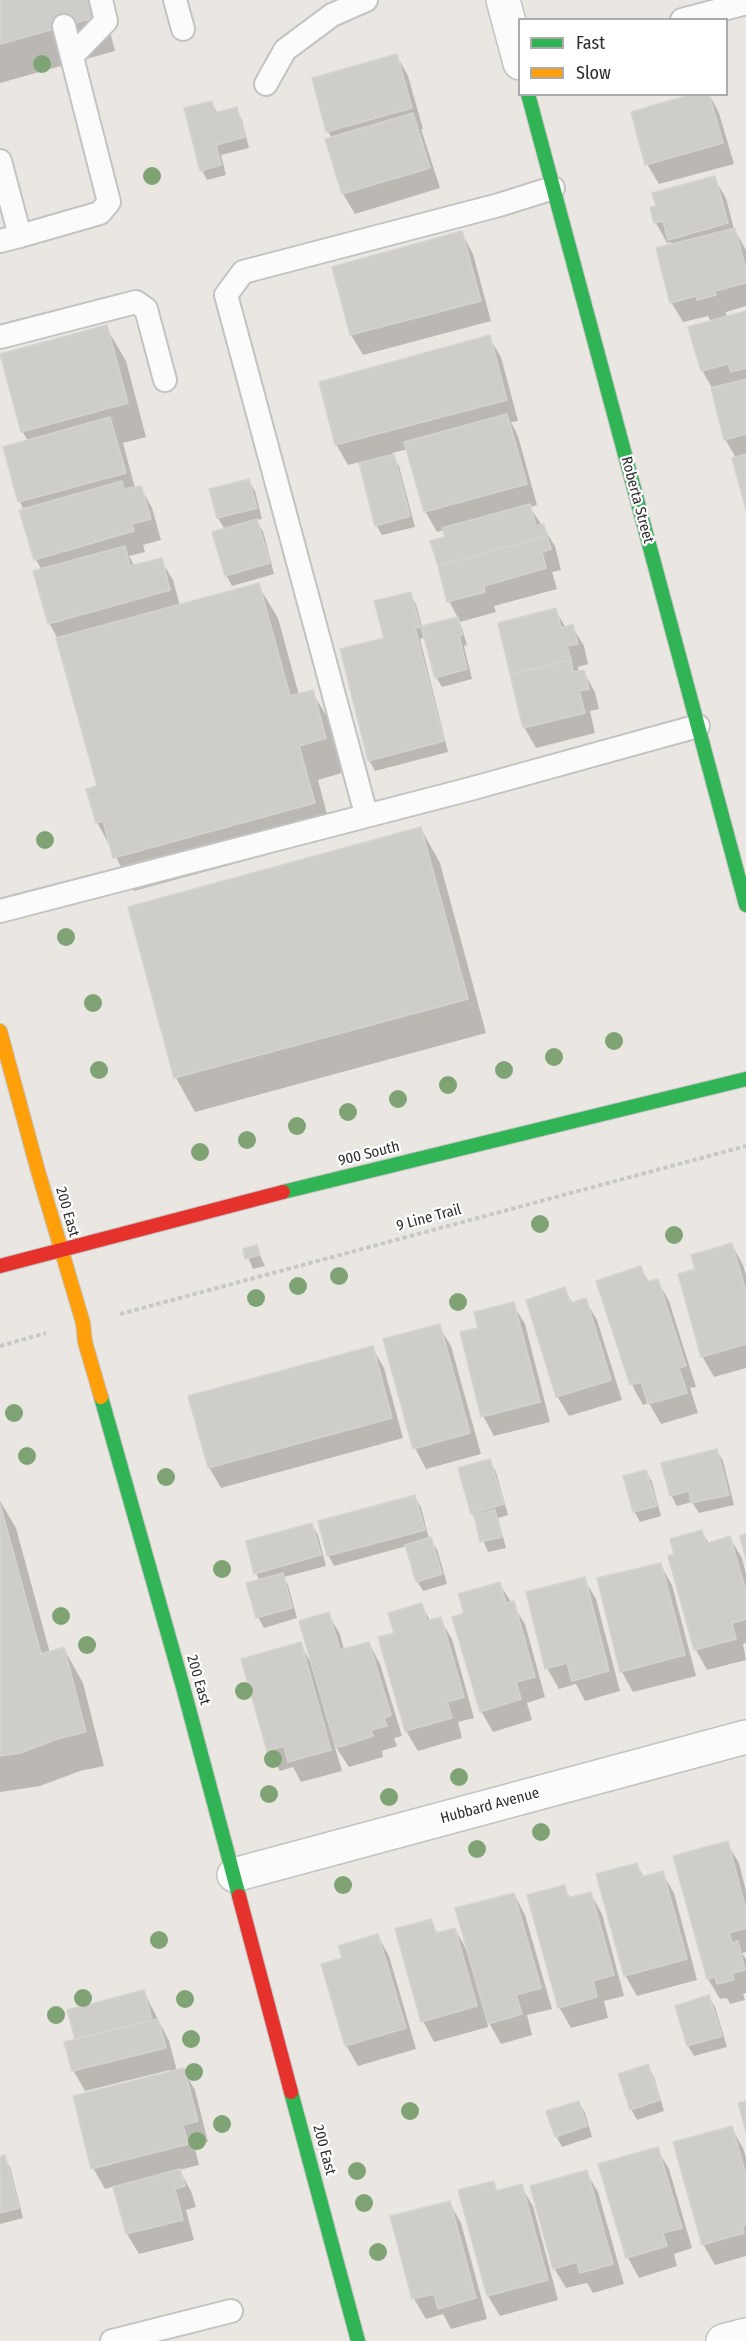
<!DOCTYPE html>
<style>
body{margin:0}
#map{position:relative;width:746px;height:2341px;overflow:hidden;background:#eae7e2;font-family:"Fira Sans Condensed",sans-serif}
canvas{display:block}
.legend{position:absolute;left:518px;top:18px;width:210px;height:78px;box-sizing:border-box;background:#fff;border:2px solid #ababab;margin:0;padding:8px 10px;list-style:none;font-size:18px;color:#2d2d2d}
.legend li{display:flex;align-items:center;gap:12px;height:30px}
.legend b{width:30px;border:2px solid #ababab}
</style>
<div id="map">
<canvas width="746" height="2341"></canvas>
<ul class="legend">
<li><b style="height:8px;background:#30b455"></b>Fast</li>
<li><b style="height:8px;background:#ff9f0a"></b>Slow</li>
</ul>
</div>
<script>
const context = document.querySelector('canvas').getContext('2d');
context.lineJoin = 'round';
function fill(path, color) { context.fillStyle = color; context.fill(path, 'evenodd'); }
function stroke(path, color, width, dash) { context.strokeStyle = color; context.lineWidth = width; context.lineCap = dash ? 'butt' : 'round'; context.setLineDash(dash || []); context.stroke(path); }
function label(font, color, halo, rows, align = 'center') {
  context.font = font + ' "Fira Sans Condensed",sans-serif'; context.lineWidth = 4.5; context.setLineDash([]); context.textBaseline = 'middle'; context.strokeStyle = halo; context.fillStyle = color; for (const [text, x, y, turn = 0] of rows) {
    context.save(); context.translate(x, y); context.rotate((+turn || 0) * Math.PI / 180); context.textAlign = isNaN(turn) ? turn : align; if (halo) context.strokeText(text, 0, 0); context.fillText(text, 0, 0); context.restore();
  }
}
fill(new Path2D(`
 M0,0H102L115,51L0,83Z
 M397,56L408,76L423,129H421L440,188L355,214L343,194L327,140L332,139L328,131Z
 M709,94L719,113L734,164L659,184L647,164Z
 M212,103L218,114L236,109L242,120L249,148L221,155L226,175L207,180L202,170Z
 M714,178L726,198L734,229L746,250V306L726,312L727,318L746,312V504L736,458L725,439L712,388L702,370L711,322L708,316L683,322L671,302L673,246L671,242L667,243L656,223L652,208Z
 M462,233L473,254L491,321L363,355L351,335L333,268Z
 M106,327L126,361L146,437L123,443L135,488L140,487L152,508L161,540L143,545L145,552L129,556L135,567L161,560L173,580L180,606L258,585L278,618L299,695L312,692L332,725L345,772L318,780L333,837L134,891L97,822L98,787L58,639L49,623L42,570L36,560L21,511L24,510L20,502L28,441L22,431Z
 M489,337L501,357L518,421L511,422L518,436L537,505L530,507L555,546L561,570L552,572L557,589L494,606L496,612L460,622L467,645L464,646L472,679L442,687L436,677L426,637L420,639L448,752L375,771L369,760L385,639L410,594L416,604L422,627L458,618L449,601L446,539L444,530L437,532L425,511L408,449L392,453L399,466L415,527L382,535L376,525L360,462L348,465L336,444Z
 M249,481L255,491L262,519L256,520L263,531L274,574L232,586L226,575L225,530L218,518L211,490Z
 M555,610L566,628L572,626L584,646L588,664L578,667L579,672L583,671L595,692L599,709L590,711L595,733L536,748L524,727Z
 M421,829L440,863L486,1033L195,1112L176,1078L130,908Z
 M732,1245L743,1265L746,1275V1368L714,1377L702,1356L697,1270Z
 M256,1247L265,1266L253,1269L245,1250Z
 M641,1268L649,1283L657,1280L669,1301L696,1387L690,1388L698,1413L661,1424L649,1403L643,1405L632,1385L598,1282Z
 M564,1289L573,1304L585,1300L597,1320L622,1400L569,1416L557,1396Z
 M513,1304L525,1324L550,1422L494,1436L483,1416L480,1329Z
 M439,1326L451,1346L481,1454L426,1469L415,1448Z
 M372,1347L384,1368L403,1438L221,1488L209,1467Z
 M717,1451L723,1461L734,1505L699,1513L692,1502L677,1506L671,1495Z
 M490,1461L496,1472L508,1515L498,1518L506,1548L488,1552L472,1513Z
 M646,1471L652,1482L661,1516L640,1522L634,1511Z
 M415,1497L421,1507L429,1539L437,1549L447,1584L423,1591L417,1581L407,1546L334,1566L328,1555Z
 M0,1501L16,1528L50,1653L64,1649L83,1683L104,1766L80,1771L40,1786L0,1792Z
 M312,1525L318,1535L326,1566L284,1577L288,1585L297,1618L264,1628L258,1617L260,1581L256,1573Z
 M702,1532L709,1544L730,1538L742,1558L746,1574V1643L743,1644L746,1660L707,1670L696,1650L670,1557L676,1555Z
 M660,1564L672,1585L696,1676L633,1692L622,1672Z
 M584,1579L596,1599L620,1691L585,1701L576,1684L559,1689L547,1668Z
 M499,1583L525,1624L545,1697L527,1703L532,1720L493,1732L481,1711L466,1614Z
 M421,1605L431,1622L440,1619L452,1639L474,1718L458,1722L462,1738L418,1751L406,1731L380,1638L395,1634Z
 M328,1614L340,1634L344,1650L369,1643L380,1664L402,1736L394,1738L397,1746L382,1751L383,1757L349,1767L334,1744L342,1771L301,1782L293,1767L280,1771L268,1751L243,1660L300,1644L311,1663Z
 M727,1843L739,1863L746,1891V1952L742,1953L746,1959V1993L743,1994L745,2000L730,2004L727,1998L720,1999L708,1979Z
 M637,1864L644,1878L662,1873L674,1893L697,1980L637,1996L625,1975Z
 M564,1887L571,1899L591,1894L602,1914L624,1996L604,2001L608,2018L571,2028L559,2007Z
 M514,1894L525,1915L552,2009L527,2015L532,2035L501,2044L487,2019L488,2027L434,2042L423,2021L431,1921L438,1934L455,1929L469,1954Z
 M378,1936L389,1956L416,2049L358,2066L346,2045L343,1959Z
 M144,1992L169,2041L177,2071L183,2069L195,2090L208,2142L194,2145L199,2165L179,2170L191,2191L196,2207L186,2210L194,2240L139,2254L127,2234L115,2186L105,2189L93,2168L171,2073L170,2070L85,2091L73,2070L77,2041L69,2011Z
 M709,1997L715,2007L727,2047L694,2056L688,2046L676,2007Z
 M648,2066L654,2077L664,2111L637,2120L631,2109Z
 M579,2102L585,2113L592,2137L562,2147L556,2136Z
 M731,2127L743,2148L746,2158V2256L715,2265L703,2244Z
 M657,2149L669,2169L692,2248L674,2254L677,2266L639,2278L628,2258L600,2165Z
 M4,2157L10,2167L23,2218L0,2224V2158Z
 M586,2172L598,2192L624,2284L593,2293L587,2283L566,2288L554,2268Z
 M493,2183L498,2192L521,2186L533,2206L558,2300L500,2316L488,2296Z
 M449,2202L461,2223L487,2319L451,2329L443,2314L426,2319L414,2299L392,2218Z`), '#0003');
const building = new Path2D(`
 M0,0H92L97,17L0,44Z
 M397,54L412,108L326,132L312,78Z
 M693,94H709L723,143L645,165L631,112Z
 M212,101L215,113L237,107L245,137L216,145L221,165L200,171L184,108Z
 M413,113L430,168L342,194L325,139Z
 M715,176L728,223L668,240L663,221L654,223L650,207L656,206L652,193Z
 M735,228L746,270V283L715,291L716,295L697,300L696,296L670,303L656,248Z
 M462,231L481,301L350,335L332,267Z
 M746,311V368L731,372L728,364L701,371L688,327Z
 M107,325L128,403L21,432L0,354Z
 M490,335L507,400L335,445L319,382Z
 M746,379V434L724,440L711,388Z
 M507,414L527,484L424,512L404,442Z
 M110,417L126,473L18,502L3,447Z
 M394,454L410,516L375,526L359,463Z
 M746,454V510L732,458Z
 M249,479L257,508L217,518L209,489Z
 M122,481L124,489L141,486L151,519L132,524L134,531L34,560L19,510Z
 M530,504L536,526L544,524L547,536L438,566L430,541L445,537L442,528Z
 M257,519L270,563L225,576L212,532Z
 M547,536L551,549L542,552L546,568L484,586L485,592L447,602L438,566Z
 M125,546L130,566L162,558L170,590L48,624L33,571Z
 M259,583L290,696L313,690L326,738L299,746L315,803L113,858L103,821L96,823L86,789L97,786L56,638Z
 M411,592L420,627L415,628L444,741L368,761L340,649L384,638L374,601Z
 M556,608L561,628L573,624L578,644L567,646L571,660L510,674L498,623Z
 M458,617L462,635L459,636L467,669L435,678L421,626Z
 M571,660L573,672L584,670L589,689L579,691L585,713L523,728L510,674Z
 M421,827L468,999L174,1078L128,907Z
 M732,1243L746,1292V1344L701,1357L678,1274L695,1269L691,1255Z
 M257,1245L260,1255L245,1259L243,1249Z
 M641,1266L646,1282L658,1279L686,1366L679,1368L687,1393L648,1404L641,1382L630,1385L596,1281Z
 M565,1287L570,1303L586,1298L611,1380L556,1397L526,1300Z
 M514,1302L540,1402L481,1417L460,1332L478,1328L474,1312Z
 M440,1324L470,1433L413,1449L383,1339Z
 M373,1346L392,1418L208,1468L188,1396Z
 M717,1449L729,1495L691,1503L689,1491L670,1496L661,1463Z
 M490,1459L504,1504L471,1514L458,1468Z
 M646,1470L657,1506L633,1512L623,1476Z
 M415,1495L425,1530L327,1556L318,1521Z
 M0,1504L41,1654L64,1647L86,1732L60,1738L20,1753L0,1756Z
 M495,1510L502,1537L480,1542L474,1515Z
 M312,1523L321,1555L254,1574L246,1541Z
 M702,1530L706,1544L730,1536L746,1591V1619L732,1623L736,1639L694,1650L668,1556L674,1554L670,1539Z
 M746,1534V1559L740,1536Z
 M431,1537L442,1574L416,1582L405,1545Z
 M661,1563L685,1655L620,1672L597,1578Z
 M283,1573L292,1608L256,1618L246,1583Z
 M585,1577L609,1671L572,1681L567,1663L545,1669L526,1592Z
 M500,1582L506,1603L514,1601L535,1677L516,1682L521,1699L480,1712L452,1617L464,1613L458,1594Z
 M422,1603L427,1621L441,1617L464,1697L447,1702L452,1718L405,1731L378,1637L394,1633L388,1613Z
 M329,1612L340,1650L369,1642L391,1715L384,1718L387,1726L371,1730L373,1736L336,1748L299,1621Z
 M301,1642L331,1750L288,1762L284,1746L267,1751L241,1659Z
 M728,1841L746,1910V1928L729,1933L732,1943L738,1941L745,1970L732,1973L734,1980L717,1984L715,1977L707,1979L673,1856Z
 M637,1863L641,1877L663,1871L687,1959L624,1976L596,1874Z
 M565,1885L568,1898L591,1892L614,1975L593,1981L597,1997L558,2008L527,1895Z
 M514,1893L541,1988L516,1995L522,2014L488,2024L455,1908Z
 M431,1919L436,1933L455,1928L477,2006L421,2022L395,1929Z
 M378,1934L406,2028L345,2046L321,1964L342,1958L338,1946Z
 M144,1990L152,2020L75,2039L67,2010Z
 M709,1995L722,2036L687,2046L675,2006Z
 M158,2019L166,2048L72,2071L64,2042Z
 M648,2064L660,2100L630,2110L618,2074Z
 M184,2068L198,2121L183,2125L188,2144L91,2169L73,2096Z
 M579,2101L587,2126L555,2137L546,2111Z
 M746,2101V2132L738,2103Z
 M732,2126L746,2175V2225L742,2226L744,2233L702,2245L673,2142Z
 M658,2147L682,2228L663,2233L667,2246L626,2258L598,2164Z
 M5,2155L19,2208L0,2213V2157Z
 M180,2169L185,2186L175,2189L183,2220L126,2234L113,2187Z
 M587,2170L613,2264L580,2273L577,2262L553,2269L530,2186Z
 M494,2181L496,2191L522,2184L548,2280L487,2296L458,2190Z
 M450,2201L476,2298L438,2309L434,2294L412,2299L390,2216Z`);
fill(building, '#cfcdc9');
stroke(building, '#d5d3cf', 1.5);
const lane = new Path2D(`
 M175,0L183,29
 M682,20L746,3
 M72,56L106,21L101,0
 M266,84L285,50L332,15L366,0
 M0,161L20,236L0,241
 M20,236L100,213L109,202L64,26
 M0,337L136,302L146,309L165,380
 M366,814L226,295L243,272L499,205L553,188
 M0,911L470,789L698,726
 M112,2341L231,2311`);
const street = new Path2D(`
 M503,0L520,63
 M234,1875L746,1737
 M723,2341L746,2335`);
const fast = new Path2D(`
 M528,94L746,905
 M283,1192L746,1079
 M101,1397L183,1687L239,1896
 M291,2092L358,2341`);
const slow = new Path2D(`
 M0,1031L38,1171L83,1323L85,1342L101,1397`);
const jam = new Path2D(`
 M0,1266L283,1192
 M239,1896L291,2092`);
stroke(lane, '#c4c3c3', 26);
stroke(street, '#c4c3c3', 36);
stroke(fast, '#c4c3c3', 16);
stroke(slow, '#c4c3c3', 16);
stroke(jam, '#c4c3c3', 16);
stroke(new Path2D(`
 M120,1314L746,1146
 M0,1346L46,1333`), '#c8c8c8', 4, [4.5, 3]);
stroke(lane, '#fcfbfb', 22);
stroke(street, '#fcfbfb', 33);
stroke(fast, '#30b455', 14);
stroke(slow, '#ff9f0a', 14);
stroke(jam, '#e5322d', 14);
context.fillStyle = '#7fa375';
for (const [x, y] of [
 [42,64],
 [152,176],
 [45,840],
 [66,937],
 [93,1003],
 [614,1041],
 [554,1057],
 [99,1070],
 [504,1070],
 [448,1085],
 [398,1099],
 [348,1112],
 [297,1126],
 [247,1140],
 [200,1152],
 [540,1224],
 [674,1235],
 [339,1276],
 [298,1286],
 [256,1298],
 [458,1302],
 [14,1413],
 [27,1456],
 [166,1477],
 [222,1569],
 [61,1616],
 [87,1645],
 [244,1691],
 [273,1759],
 [459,1777],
 [269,1794],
 [389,1797],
 [541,1832],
 [477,1849],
 [343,1885],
 [159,1940],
 [83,1998],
 [185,1999],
 [56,2015],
 [191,2039],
 [194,2072],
 [410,2111],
 [222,2124],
 [197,2141],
 [357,2171],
 [364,2203],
 [378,2252]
]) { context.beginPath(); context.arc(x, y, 9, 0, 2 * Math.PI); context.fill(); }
label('15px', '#2d2d2d', '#fff', [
 ["Roberta Street",637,500,75],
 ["900 South",369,1154,-14],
 ["200 East",67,1212,74],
 ["9 Line Trail",429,1218,-15],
 ["200 East",198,1680,74],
 ["Hubbard Avenue",490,1806,-15],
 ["200 East",324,2150,75]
]);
</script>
